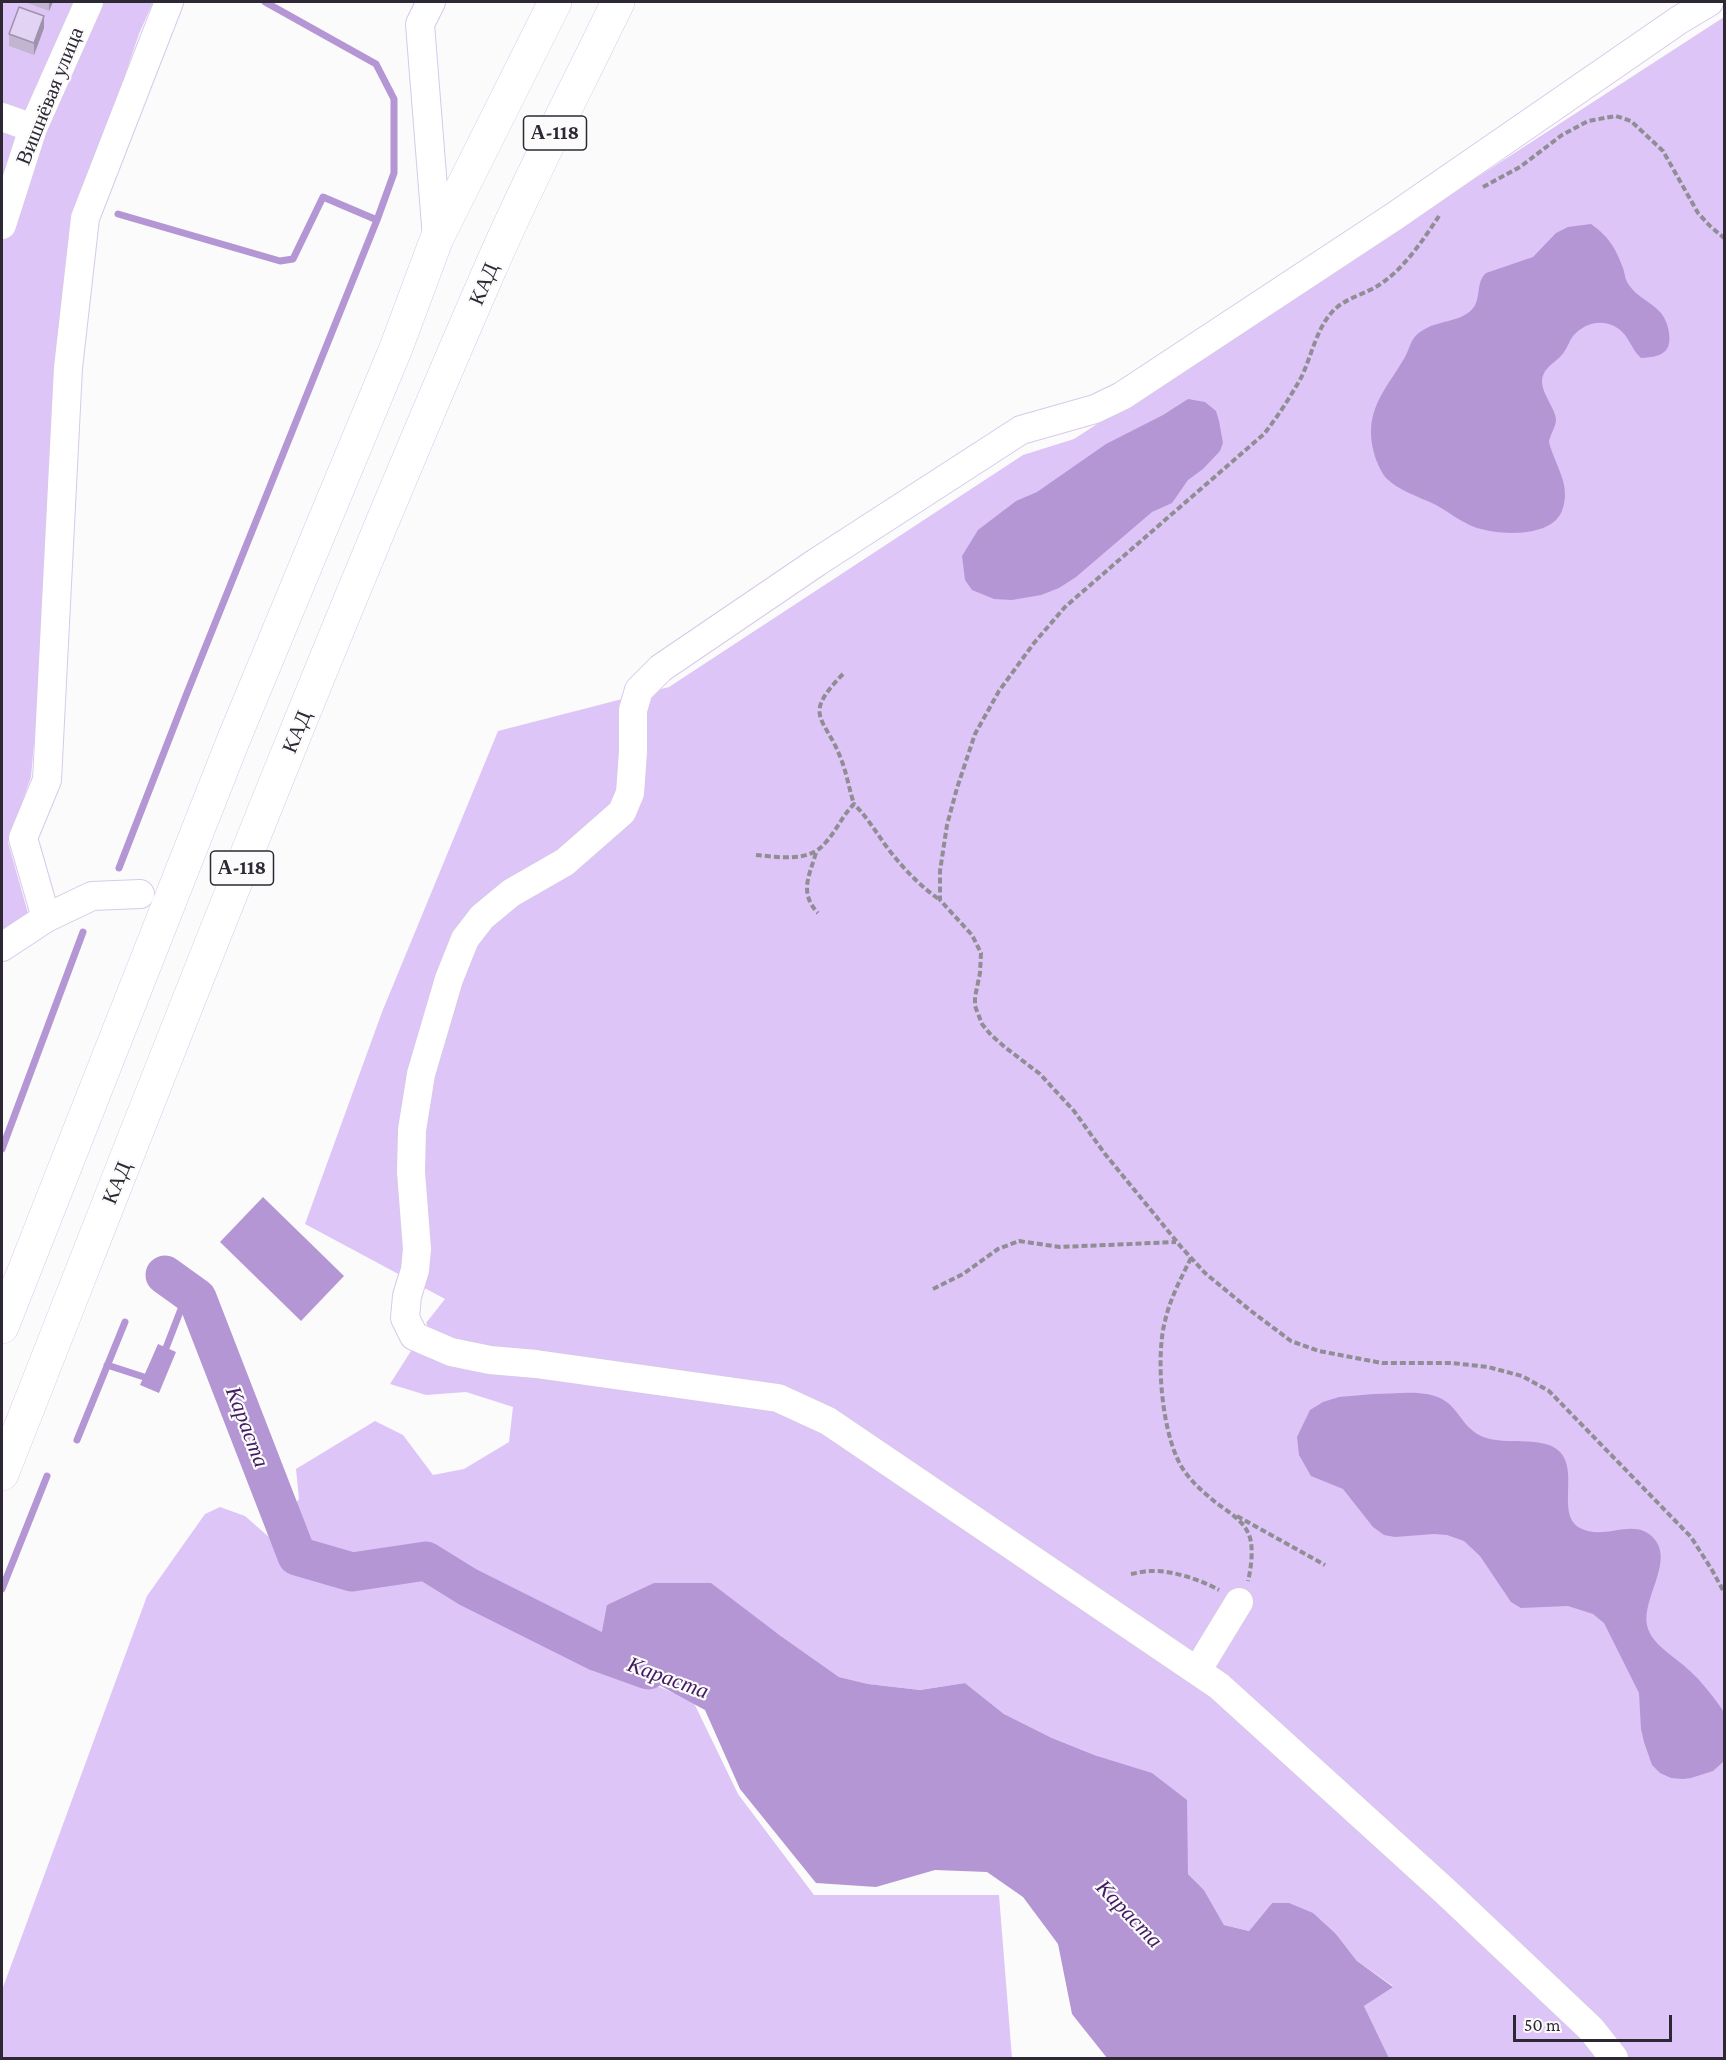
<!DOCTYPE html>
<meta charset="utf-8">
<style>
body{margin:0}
#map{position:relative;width:1726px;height:2060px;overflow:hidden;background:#fbfbfb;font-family:"Crimson Pro",serif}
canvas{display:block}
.frame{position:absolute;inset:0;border:3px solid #2e2835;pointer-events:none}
.scale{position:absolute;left:1513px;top:2015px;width:159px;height:27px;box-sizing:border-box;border:3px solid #2e2835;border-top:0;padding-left:8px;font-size:18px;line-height:21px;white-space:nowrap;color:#2e2835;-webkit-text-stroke:4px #fbfbfb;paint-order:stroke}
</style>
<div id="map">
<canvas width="1726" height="2060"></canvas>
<div class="frame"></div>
<div class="scale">50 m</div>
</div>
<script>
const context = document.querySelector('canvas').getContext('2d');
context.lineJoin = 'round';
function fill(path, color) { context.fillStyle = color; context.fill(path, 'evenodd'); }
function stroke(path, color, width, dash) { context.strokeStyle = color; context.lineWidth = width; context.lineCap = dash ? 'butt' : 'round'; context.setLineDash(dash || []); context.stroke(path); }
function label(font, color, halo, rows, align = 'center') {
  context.font = font + ' "Crimson Pro",serif'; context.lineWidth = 4.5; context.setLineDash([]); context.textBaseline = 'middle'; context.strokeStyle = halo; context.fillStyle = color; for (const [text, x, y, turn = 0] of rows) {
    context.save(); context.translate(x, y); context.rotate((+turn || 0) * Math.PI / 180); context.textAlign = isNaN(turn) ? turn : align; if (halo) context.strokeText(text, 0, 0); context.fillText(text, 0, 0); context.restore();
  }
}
fill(new Path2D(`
 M2,2H153L139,34L70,236L41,665L31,777L8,842L29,917L2,930Z
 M1724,17V2058H1389L1364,2006L1393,1986L1357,1961L1336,1934L1272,1903L1249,1931L1224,1925L1204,1890L1188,1874L1186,1840L1097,1756L1052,1738L1004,1714L965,1683L920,1690L868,1684L839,1677L778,1634L608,1605L602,1663L693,1701L738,1794L814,1895H999L1012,2058H2V1990L147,1596L205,1514L220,1507L245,1516L270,1538L299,1499L296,1469L375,1421L403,1435L433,1475L464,1469L509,1442L513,1407L466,1392L426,1395L390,1384L411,1351L431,1331L426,1323L445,1299L305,1224L382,1012L498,731L669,687L1023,455L1074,439Z`), '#ddc5f7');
fill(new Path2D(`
 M1591,224C1609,237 1615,247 1623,268C1625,274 1625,280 1629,285C1638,298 1650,301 1660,312C1665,317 1668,326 1669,333C1672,354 1659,357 1641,358C1634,352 1631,343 1625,335C1611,318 1588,319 1573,336C1569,341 1568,347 1564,352C1557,363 1543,366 1542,381C1542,395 1556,409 1556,420C1556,426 1550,435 1549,442C1555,466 1572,485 1562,511C1550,539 1497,535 1474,527C1459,521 1448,511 1434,504C1419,497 1398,490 1386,478C1381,472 1376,461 1374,453C1363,411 1385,391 1405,357C1412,344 1410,337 1425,329C1440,320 1463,322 1474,307C1481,296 1476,282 1486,273L1533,257L1556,233L1568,227Z
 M1188,399L1205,402L1216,411L1219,421L1223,443L1220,451L1203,469L1188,480L1172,503L1152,512L1076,577L1059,588L1041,595L1012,600L994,599L972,590L965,580L962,556L978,530L1016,501L1037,492L1106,444L1163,415Z
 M263,1197L344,1276L301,1321L220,1242Z
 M158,1344L176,1352L159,1393L140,1385Z
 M1374,1394C1395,1394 1423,1389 1442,1399C1462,1410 1462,1432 1490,1439C1510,1444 1545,1436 1560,1452C1579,1472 1556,1515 1580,1528C1606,1542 1636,1514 1656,1541C1672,1564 1642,1599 1647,1625C1651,1645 1676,1657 1690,1671C1702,1682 1712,1695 1722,1709L1724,1714V1761L1713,1771L1691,1778L1683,1779L1671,1778L1660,1773L1652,1765L1644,1742L1641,1729L1639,1693L1604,1623L1593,1614L1568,1606L1521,1608L1511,1602L1480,1556L1464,1541L1447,1535L1434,1534L1395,1537L1384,1535L1373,1527L1343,1489L1311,1476L1299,1455L1297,1437L1310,1410L1323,1402L1339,1397Z
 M654,1583H711L778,1634L839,1677L868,1684L920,1690L965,1683L1004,1714L1052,1738L1097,1756L1152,1773L1187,1800L1188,1874L1204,1890L1224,1925L1249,1931L1272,1903H1289L1313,1913L1336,1934L1357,1961L1393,1987L1364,2006L1389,2058H1107L1072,2014L1058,1944L1023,1897L987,1872L935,1870L876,1887L816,1883L740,1789L705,1710L598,1652L607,1605Z`), '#b496d5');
stroke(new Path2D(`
 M118,214L280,261L293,259L323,197L377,220
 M119,868L187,693L377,220L394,173V99L376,64L265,2
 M2,1149L83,932
 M166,1348L188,1291
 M107,1365L144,1377
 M77,1440L125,1322
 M2,1589L47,1476`), '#b496d5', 7);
stroke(new Path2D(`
 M165,1275L197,1298L297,1556L352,1572L426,1561L468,1587L598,1652L648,1670`), '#b496d5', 39);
const minor = new Path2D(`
 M431,2L420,24L437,238
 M2,117L33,128
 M2,225L33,128L89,2
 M46,918L23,838L47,780L68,368L85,218L169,2
 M2,947L46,918L92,896L140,894
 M1197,1671L1239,1602
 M1614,2058L1591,2029L1446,1892L1219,1686L828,1421L778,1398L536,1364L490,1360L451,1352L414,1336L405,1318L407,1296L415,1270L417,1249L411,1172L412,1130L421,1074L449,979L465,939L482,917L511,893L565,862L622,812L630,793L633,752V710L639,690L661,668L817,562L1021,430L1095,409L1122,396L1395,216L1679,20L1709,2`);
const highway = new Path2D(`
 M2,1327L233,741L396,348L437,238L555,2
 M2,1474C161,1071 317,666 490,269C529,179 575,91 618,2`);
stroke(minor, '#d8c9ea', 30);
stroke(highway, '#d8c9ea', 34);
stroke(new Path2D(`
 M1483,187L1520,167L1562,135L1588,121L1616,116L1631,121L1663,151L1698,213L1710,226L1724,238
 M1439,216C1423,240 1404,269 1379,285C1365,294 1346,298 1334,310C1317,327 1312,354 1302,376C1291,396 1278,416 1264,434L1065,607L1034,643L999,691L975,734L957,788L947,825L940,871V900L972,935L981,953L980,973L975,997V1006L982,1024L991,1035L1006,1048L1040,1074L1074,1111L1105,1154L1182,1248L1205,1273L1251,1311L1291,1341L1319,1351L1382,1363H1452L1488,1367L1522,1376L1549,1391L1691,1537L1712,1570L1724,1592
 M843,674C801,717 825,716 841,759C847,774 849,789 854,804
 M816,853C809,876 799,893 818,913
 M756,855C779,857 810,863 826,842C837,830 842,816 854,804C868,818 877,834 889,850C904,869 920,886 940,900
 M1191,1258C1181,1278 1170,1299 1165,1321C1155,1358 1162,1441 1185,1472C1193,1483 1203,1492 1214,1501C1226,1511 1243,1519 1249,1535C1254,1547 1251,1569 1248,1581
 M933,1289L963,1274L998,1249L1019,1241L1060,1247L1176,1242
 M1237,1516L1325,1565
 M1131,1574C1137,1573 1144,1571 1150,1571C1172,1570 1201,1580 1219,1590`), '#908d94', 4, [6, 3]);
stroke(minor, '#fff', 28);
stroke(highway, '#fff', 33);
fill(new Path2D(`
 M25,2H53L49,11Z
 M44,28L34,55L9,46V34Z`), '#c2b5d1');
fill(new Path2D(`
 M49,2H53L49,11Z
 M44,16V28L34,55V43Z`), '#9e93aa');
const building = new Path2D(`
 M19,7L44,16L34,43L9,34Z`);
fill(building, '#e2d2f3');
stroke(building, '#9e93aa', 1.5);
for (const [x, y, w] of [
 [555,133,63],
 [242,868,63]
]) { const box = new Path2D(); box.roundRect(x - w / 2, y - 17, w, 34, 4.5); context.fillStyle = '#fbfbfb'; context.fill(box); stroke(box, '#2e2835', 1.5); }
label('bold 20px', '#2e2835', null, [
 ["А-118",555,133],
 ["А-118",242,868]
]);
label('21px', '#2e2835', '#fbfbfb', [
 ["Вишнёвая улица",50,96,-68],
 ["КАД",484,284,-67],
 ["КАД",297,732,-68],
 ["КАД",117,1183,-68]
]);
label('italic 22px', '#431963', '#fbfbfb', [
 ["Караста",247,1427,69],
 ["Караста",668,1678,20],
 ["Караста",1129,1914,46]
]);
</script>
